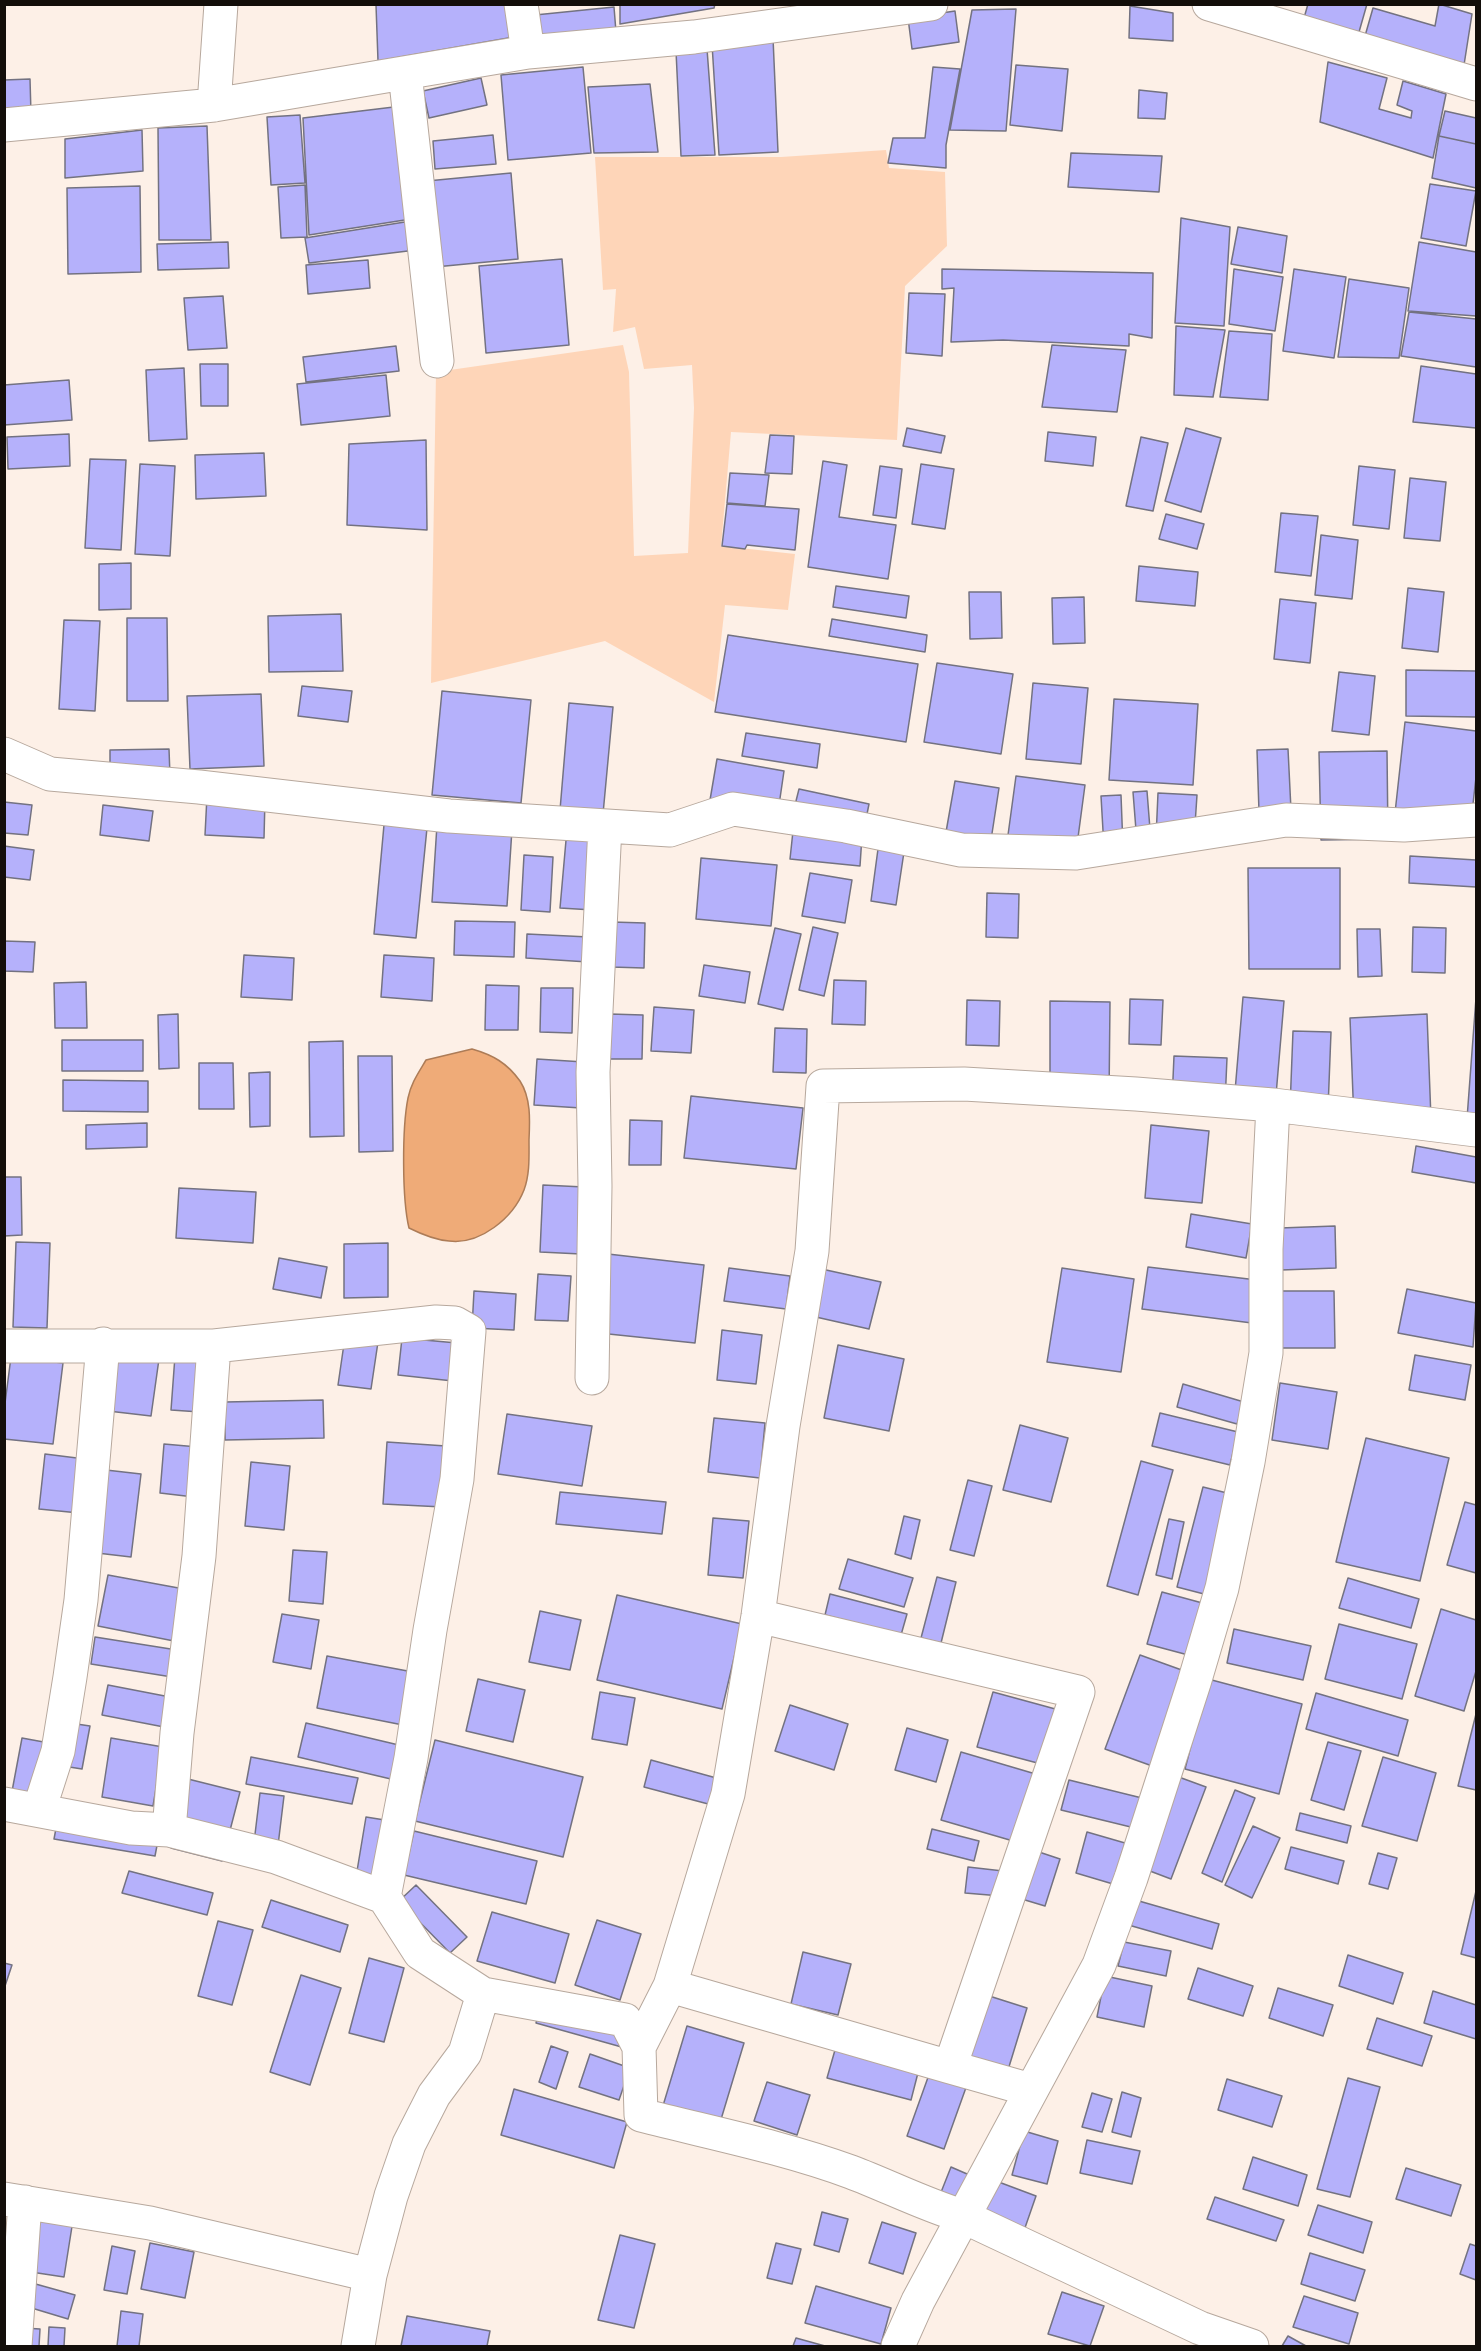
<!DOCTYPE html>
<style>
body{margin:0}
#map{position:relative;width:1481px;height:2351px;overflow:hidden;background:#fdf0e7;font-family:Roboto,sans-serif}
canvas{display:block}
.frame{position:absolute;inset:0;border:6px solid #130e0a;pointer-events:none}
</style>
<div id="map">
<canvas width="1481" height="2351"></canvas>
<div class="frame"></div>
</div>
<script>
const context = document.querySelector('canvas').getContext('2d');
context.lineJoin = 'round';
function fill(path, color) { context.fillStyle = color; context.fill(path, 'evenodd'); }
function stroke(path, color, width, dash) { context.strokeStyle = color; context.lineWidth = width; context.lineCap = dash ? 'butt' : 'round'; context.setLineDash(dash || []); context.stroke(path); }
fill(new Path2D(`
 M886,150L889,168L945,172L947,246L905,286L897,440L731,432L721,546L795,554L788,610L725,605L714,702L605,641L431,683L436,372L623,345L629,372L634,556L688,553L694,408L692,365L644,369L635,327L613,332L616,289L603,290L595,157H781Z`), '#fed5b8');
const water = new Path2D(`
 M472,1049C493,1055 507,1063 520,1081C531,1098 530,1120 529,1140C529,1156 530,1174 524,1190C513,1218 480,1245 449,1241C436,1240 421,1234 409,1228C402,1199 402,1128 408,1098C411,1083 419,1072 426,1060Z`);
fill(water, '#efab78');
stroke(water, '#ad7c57', 1.5);
const building = new Path2D(`
 M509,4L514,37L378,61L376,5Z
 M620,4H715L714,8L620,24Z
 M1308,4H1367L1359,32L1304,18Z
 M1439,4L1472,14L1464,65L1365,36L1373,8L1435,26Z
 M1130,6L1173,13V41L1129,38Z
 M614,7L616,32L537,40L535,15Z
 M1016,9L1006,131L950,130L972,10Z
 M955,11L959,42L912,49L908,18Z
 M773,38L778,152L719,155L712,44Z
 M707,49L715,155L681,156L676,51Z
 M1328,62L1387,78L1379,109L1411,118L1412,111L1397,105L1403,81L1446,94L1433,158L1320,122Z
 M1016,65L1068,69L1062,131L1010,125Z
 M583,67L591,153L508,160L501,75Z
 M933,67L960,69L946,145V168L888,163L893,138H925Z
 M481,78L487,105L429,118L423,91Z
 M30,79L31,114L4,115V80Z
 M650,84L658,152L594,153L588,87Z
 M1139,90L1167,93L1165,119L1138,118Z
 M402,106L411,219L309,235L303,118Z
 M1445,111L1476,118V144L1439,136Z
 M300,115L305,183L271,185L267,117Z
 M207,126L211,240H159L158,128Z
 M142,130L143,171L65,178V139Z
 M493,135L496,164L435,169L433,141Z
 M1439,136L1476,144V188L1432,178Z
 M1071,153L1162,156L1159,192L1068,187Z
 M511,173L518,259L435,267L427,181Z
 M1430,184L1476,191L1466,246L1421,238Z
 M305,185L307,237L281,238L278,187Z
 M140,186L141,272L68,274L67,188Z
 M1181,218L1230,227L1224,326L1175,323Z
 M411,221L416,250L309,263L305,238Z
 M1238,227L1287,236L1282,273L1231,264Z
 M228,242L229,268L158,270L157,244Z
 M1419,242L1476,252V316L1408,311Z
 M562,259L569,345L486,353L479,266Z
 M368,260L370,288L308,294L306,265Z
 M942,269L1153,273L1152,338L1129,334V346L1003,340L951,342L954,288L942,289Z
 M1234,269L1283,277L1275,331L1229,324Z
 M1294,269L1346,277L1334,358L1283,351Z
 M1349,279L1409,288L1399,358L1338,357Z
 M909,293L945,294L942,356L906,353Z
 M223,296L227,348L188,350L184,298Z
 M1409,312L1476,319V367L1401,356Z
 M1176,326L1225,330L1213,397L1174,395Z
 M1229,331L1272,334L1268,400L1220,397Z
 M1052,345L1126,350L1117,412L1042,407Z
 M396,346L399,371L306,382L303,357Z
 M200,364H228V406H201Z
 M1421,366L1476,374V428L1413,422Z
 M184,368L187,439L149,441L146,370Z
 M386,375L390,416L301,425L297,384Z
 M69,380L72,420L4,425V385Z
 M907,428L945,436L941,453L903,446Z
 M1186,428L1221,438L1201,512L1165,501Z
 M1048,432L1096,437L1093,466L1045,461Z
 M69,434L70,466L8,469L7,437Z
 M770,435L794,436L792,474L765,473Z
 M1141,437L1168,443L1153,511L1126,506Z
 M426,440L427,530L347,525L349,444Z
 M264,453L266,496L196,499L195,455Z
 M90,459L126,460L121,550L85,548Z
 M823,461L847,465L839,517L896,525L888,579L808,567Z
 M140,464L175,466L170,556L135,554Z
 M921,464L954,469L945,529L912,524Z
 M880,466L902,469L896,518L873,515Z
 M1359,466L1395,470L1389,529L1353,525Z
 M730,473L769,475L765,506L727,503Z
 M1410,478L1446,482L1440,541L1404,538Z
 M727,504L799,509L795,550L747,545L745,549L722,546Z
 M1281,513L1318,516L1311,576L1275,572Z
 M1166,514L1204,524L1197,549L1159,539Z
 M1321,535L1358,540L1352,599L1315,595Z
 M131,563V609L99,610V564Z
 M1139,566L1198,572L1195,606L1136,601Z
 M836,586L909,596L906,618L833,607Z
 M1408,588L1444,592L1438,652L1402,648Z
 M969,592H1001L1002,638L970,639Z
 M1084,597L1085,643L1053,644L1052,598Z
 M1280,599L1316,603L1310,663L1274,659Z
 M341,614L343,671L269,672L268,616Z
 M127,618H167L168,701H127Z
 M832,619L927,635L925,652L829,636Z
 M64,620L100,621L95,711L59,709Z
 M728,635L918,664L906,742L715,712Z
 M937,663L1013,674L1001,754L924,742Z
 M1406,670L1476,671V717L1406,716Z
 M1339,672L1375,676L1369,735L1332,731Z
 M1033,683L1088,688L1081,764L1026,759Z
 M302,686L352,691L348,722L298,716Z
 M442,691L531,700L521,803L432,795Z
 M261,694L264,766L190,769L187,696Z
 M1114,699L1198,704L1193,785L1109,780Z
 M569,703L613,707L603,814L560,810Z
 M1405,722L1476,731V777L1470,831L1394,822Z
 M746,733L820,744L817,768L742,756Z
 M169,749L170,776L110,777V750Z
 M1288,749L1291,810L1259,812L1257,750Z
 M1387,751L1388,839L1321,840L1319,752Z
 M717,759L784,771L778,812L710,800Z
 M1016,776L1085,785L1077,845L1008,835Z
 M955,781L999,788L991,840L946,832Z
 M799,789L869,804L866,819L795,805Z
 M1147,791L1151,842L1137,843L1133,792Z
 M1158,793L1197,795L1194,840L1156,838Z
 M1121,795L1123,847L1104,848L1101,796Z
 M207,796L265,799L264,838L205,835Z
 M4,802L32,805L28,835L4,833Z
 M103,805L153,811L149,841L100,835Z
 M385,814L428,818L416,938L374,934Z
 M437,825L512,829L507,906L432,902Z
 M567,829L599,832L593,910L560,908Z
 M793,831L862,836L860,866L790,859Z
 M4,846L34,850L30,880L4,877Z
 M878,849L904,852L896,905L871,901Z
 M524,855L553,857L550,912L521,910Z
 M1410,856L1476,860V887L1409,883Z
 M701,858L777,865L771,926L696,919Z
 M1248,868H1340V969H1249Z
 M810,873L852,880L845,923L802,916Z
 M987,893L1019,894L1018,938L986,937Z
 M455,921L515,922L514,957L454,955Z
 M612,922L645,923L644,968L611,967Z
 M813,927L838,933L824,996L799,990Z
 M1413,927L1446,928L1445,973L1412,972Z
 M775,928L801,934L783,1010L758,1004Z
 M1357,929H1380L1382,976L1358,977Z
 M527,934L589,937L588,962L526,958Z
 M4,941L35,942L33,972L4,971Z
 M244,955L294,958L292,1000L241,997Z
 M384,955L434,958L432,1001L381,997Z
 M704,965L750,972L745,1003L699,996Z
 M834,980L866,981L865,1025L832,1024Z
 M86,982L87,1028H55L54,983Z
 M486,985L519,986L518,1030H485Z
 M541,988H573L572,1033L540,1032Z
 M1243,997L1284,1001L1275,1107L1234,1103Z
 M1476,998V1133L1466,1132Z
 M1130,999L1163,1000L1161,1045L1129,1044Z
 M967,1000L1000,1001L999,1046L966,1045Z
 M1050,1001L1110,1002L1109,1098L1050,1097Z
 M654,1007L694,1010L691,1053L651,1051Z
 M178,1014L179,1068L159,1069L158,1015Z
 M610,1014L643,1015L642,1059H609Z
 M1427,1014L1431,1119L1354,1122L1350,1018Z
 M775,1028L807,1029L806,1073L773,1072Z
 M1293,1031L1331,1032L1328,1109L1290,1108Z
 M62,1040H143V1071H62Z
 M343,1041L344,1136L310,1137L309,1042Z
 M358,1056H392L393,1151L359,1152Z
 M1174,1056L1227,1058L1225,1103L1172,1101Z
 M537,1059L584,1062L581,1108L534,1105Z
 M199,1063H233L234,1109H199Z
 M270,1072V1126L250,1127L249,1073Z
 M63,1080L148,1081V1112L63,1111Z
 M691,1096L803,1108L796,1169L684,1158Z
 M630,1120L662,1121L661,1165H629Z
 M147,1123V1147L86,1149V1125Z
 M1151,1125L1209,1131L1202,1203L1145,1198Z
 M1416,1146L1476,1157V1183L1412,1172Z
 M4,1177H21L22,1235L4,1236Z
 M543,1185L584,1187L581,1254L540,1252Z
 M179,1188L256,1192L253,1243L176,1238Z
 M1191,1214L1252,1224L1246,1258L1186,1247Z
 M1335,1226L1336,1268L1281,1270L1280,1228Z
 M16,1242L50,1243L47,1328L13,1327Z
 M388,1243V1297L344,1298V1244Z
 M608,1254L704,1265L695,1343L599,1333Z
 M279,1258L327,1267L321,1298L273,1289Z
 M1148,1267L1257,1280L1252,1323L1142,1309Z
 M729,1268L790,1276L786,1309L724,1301Z
 M817,1268L881,1282L869,1329L807,1315Z
 M1062,1268L1134,1279L1121,1372L1047,1362Z
 M538,1274L571,1276L568,1321L535,1320Z
 M1407,1289L1476,1303L1473,1347L1398,1333Z
 M474,1291L516,1294L514,1330L472,1328Z
 M1282,1291H1334L1335,1348H1282Z
 M722,1330L762,1335L756,1384L717,1380Z
 M345,1337L378,1342L371,1389L338,1385Z
 M402,1338L457,1343L453,1381L398,1375Z
 M838,1345L904,1359L889,1431L824,1418Z
 M116,1354L159,1359L151,1416L108,1411Z
 M1415,1355L1471,1365L1465,1400L1409,1390Z
 M175,1356L205,1359L200,1412L171,1410Z
 M11,1357L63,1363L53,1444L4,1439V1411Z
 M1280,1383L1337,1392L1328,1449L1272,1440Z
 M1183,1384L1244,1402L1237,1424L1177,1407Z
 M323,1400L324,1438L225,1440V1402Z
 M1160,1413L1238,1432L1230,1465L1152,1446Z
 M507,1414L592,1426L582,1486L498,1474Z
 M714,1418L765,1423L760,1478L708,1472Z
 M1020,1425L1068,1438L1051,1502L1003,1490Z
 M1366,1438L1449,1458L1420,1581L1336,1562Z
 M387,1442L446,1446L443,1507L383,1504Z
 M164,1444L198,1447L194,1497L160,1493Z
 M45,1454L85,1459L79,1513L39,1509Z
 M1141,1461L1173,1470L1138,1595L1107,1586Z
 M251,1462L290,1466L284,1530L245,1526Z
 M106,1470L141,1474L131,1557L97,1553Z
 M968,1480L992,1486L974,1556L950,1550Z
 M1203,1487L1231,1494L1204,1594L1177,1587Z
 M560,1492L666,1502L662,1534L556,1524Z
 M1465,1502L1476,1505V1573L1447,1565Z
 M904,1516L920,1520L911,1559L895,1554Z
 M713,1518L749,1521L743,1578L708,1575Z
 M1169,1519L1184,1522L1172,1579L1156,1575Z
 M293,1550L327,1552L323,1604L289,1601Z
 M848,1559L913,1578L904,1607L839,1589Z
 M108,1575L184,1589L174,1641L98,1626Z
 M937,1577L956,1582L941,1643L921,1638Z
 M1348,1578L1419,1599L1411,1628L1339,1608Z
 M1162,1592L1206,1604L1192,1656L1147,1644Z
 M830,1594L907,1614L901,1635L825,1615Z
 M617,1595L742,1624L722,1709L597,1680Z
 M1441,1609L1476,1620V1671L1464,1711L1415,1696Z
 M540,1611L581,1620L570,1670L529,1662Z
 M282,1614L319,1620L311,1669L273,1662Z
 M1339,1624L1417,1644L1402,1699L1325,1679Z
 M1234,1629L1311,1646L1303,1680L1227,1663Z
 M95,1637L177,1650L172,1677L91,1664Z
 M1140,1655L1190,1673L1155,1767L1105,1749Z
 M327,1656L413,1672L403,1725L317,1708Z
 M478,1679L525,1690L513,1742L466,1731Z
 M1208,1679L1302,1704L1279,1794L1185,1769Z
 M108,1685L170,1697L164,1727L102,1715Z
 M600,1692L635,1698L627,1745L592,1739Z
 M993,1692L1059,1710L1045,1765L977,1747Z
 M1316,1693L1408,1720L1398,1756L1306,1729Z
 M790,1705L848,1724L834,1770L775,1751Z
 M1476,1714V1790L1458,1786Z
 M70,1723L90,1726L82,1769L63,1766Z
 M306,1723L403,1746L395,1780L298,1757Z
 M907,1728L948,1740L936,1782L895,1770Z
 M22,1738L49,1743L35,1824L7,1818Z
 M111,1738L163,1747L153,1806L102,1797Z
 M435,1740L583,1777L563,1857L415,1821Z
 M1328,1742L1361,1751L1344,1810L1311,1800Z
 M961,1752L1039,1775L1020,1843L941,1820Z
 M251,1757L358,1778L352,1804L246,1784Z
 M1383,1757L1436,1773L1417,1841L1362,1826Z
 M651,1760L720,1779L712,1805L644,1787Z
 M1176,1776L1206,1787L1171,1879L1142,1868Z
 M188,1779L240,1792L222,1861L171,1848Z
 M1069,1780L1146,1799L1139,1829L1061,1810Z
 M1235,1790L1255,1798L1222,1882L1202,1873Z
 M260,1793L284,1796L276,1862L252,1859Z
 M61,1802L162,1819L155,1856L54,1839Z
 M1300,1813L1351,1826L1347,1843L1296,1830Z
 M366,1817L391,1821L378,1899L353,1895Z
 M1253,1826L1280,1838L1252,1898L1225,1885Z
 M932,1829L979,1841L974,1861L927,1849Z
 M414,1831L537,1861L526,1904L404,1875Z
 M1087,1832L1125,1843L1113,1884L1076,1873Z
 M1291,1847L1344,1861L1338,1884L1285,1869Z
 M1030,1849L1060,1859L1045,1906L1015,1897Z
 M1378,1853L1397,1858L1388,1889L1369,1884Z
 M968,1867L1003,1871L1001,1896L965,1893Z
 M129,1871L213,1893L207,1915L122,1893Z
 M416,1885L467,1937L450,1953L399,1901Z
 M1476,1891V1958L1461,1954Z
 M1132,1899L1219,1924L1212,1949L1125,1924Z
 M271,1900L348,1925L340,1952L262,1927Z
 M492,1912L569,1934L555,1983L477,1961Z
 M597,1920L641,1934L620,2000L575,1985Z
 M218,1921L253,1930L232,2005L198,1996Z
 M1124,1942L1171,1951L1166,1976L1118,1966Z
 M803,1952L851,1964L838,2015L791,2004Z
 M1348,1955L1403,1973L1393,2004L1339,1986Z
 M369,1958L404,1968L384,2042L349,2033Z
 M4,1963L12,1965L4,1989Z
 M1198,1968L1253,1986L1243,2016L1188,1999Z
 M301,1975L341,1988L310,2085L270,2072Z
 M1105,1976L1152,1986L1144,2027L1097,2017Z
 M1278,1988L1333,2005L1323,2036L1269,2018Z
 M1433,1991L1476,2005V2039L1424,2023Z
 M544,1994L651,2023L643,2053L536,2023Z
 M983,1994L1027,2008L1008,2070L964,2056Z
 M1377,2018L1432,2036L1422,2066L1367,2049Z
 M687,2026L744,2043L716,2136L659,2119Z
 M837,2043L920,2065L911,2100L827,2078Z
 M551,2046L568,2052L556,2089L539,2082Z
 M590,2054L630,2068L619,2100L579,2087Z
 M931,2069L968,2082L944,2149L907,2136Z
 M1348,2078L1380,2087L1350,2197L1317,2189Z
 M1227,2079L1282,2096L1272,2127L1218,2110Z
 M767,2082L810,2095L797,2135L754,2121Z
 M514,2089L627,2122L614,2168L501,2135Z
 M1122,2092L1141,2098L1131,2137L1112,2132Z
 M1092,2093L1112,2099L1102,2132L1082,2127Z
 M1024,2131L1058,2141L1047,2184L1012,2175Z
 M1087,2140L1140,2151L1132,2184L1080,2173Z
 M1253,2157L1307,2175L1298,2206L1243,2189Z
 M951,2167L974,2177L955,2224L932,2215Z
 M1406,2168L1461,2185L1451,2216L1396,2199Z
 M996,2181L1036,2196L1019,2245L977,2230Z
 M1215,2197L1284,2220L1276,2241L1207,2219Z
 M1318,2205L1372,2222L1363,2253L1308,2235Z
 M822,2212L848,2219L839,2252L814,2245Z
 M40,2214L73,2220L64,2277L31,2272Z
 M882,2222L916,2233L903,2274L869,2263Z
 M620,2235L655,2244L634,2328L598,2320Z
 M150,2243L194,2252L185,2298L141,2289Z
 M776,2243L801,2249L792,2284L767,2278Z
 M1470,2244L1476,2246V2280L1460,2274Z
 M112,2246L135,2251L127,2294L104,2290Z
 M1310,2253L1365,2270L1355,2301L1301,2284Z
 M32,2283L75,2295L68,2319L25,2306Z
 M816,2286L891,2308L881,2344L805,2323Z
 M1062,2292L1104,2306L1090,2346L1048,2334Z
 M1304,2296L1358,2313L1349,2344L1293,2327Z
 M121,2311L143,2314L139,2346H117Z
 M407,2316L490,2331L487,2346H401Z
 M49,2327L65,2328L64,2346H48Z
 M24,2328L40,2329L39,2346H23Z
 M1288,2336L1306,2346H1282Z
 M796,2338L825,2346H793Z`);
fill(building, '#b5b1fb');
stroke(building, '#737281', 1.5);
const minor = new Path2D(`
 M521,4L528,52
 M1209,4L1476,84
 M405,73L437,361
 M214,105L221,4
 M4,125L214,105L528,52L694,37L931,4
 M4,754L50,774L199,787L449,816L670,830L733,809L846,826L961,850L1076,853L1286,820L1404,825L1476,820
 M4,1346H214L199,1556L177,1733L169,1830
 M214,1346L436,1322L455,1323L469,1331L457,1479L430,1630L411,1758L384,1897
 M592,1378L595,1186L593,1072L605,826
 M4,1804L131,1828L169,1830L276,1857L384,1897L420,1953L483,1994L625,2020L639,2047L641,2115C711,2133 783,2147 851,2172C888,2186 923,2204 962,2216L1200,2328L1252,2346
 M39,1810L58,1751L70,1677L81,1600L103,1344
 M670,1986L950,2067L1078,1692L758,1616
 M639,2047L670,1986L728,1794L758,1616L783,1426L812,1251L823,1086L964,1084L1136,1094L1273,1105L1476,1130
 M950,2067L1031,2090
 M4,2199L150,2223L370,2275
 M15,2346L25,2202
 M358,2346L370,2275L391,2196L409,2144L434,2095L465,2053L483,1994
 M898,2346L918,2301L1099,1965L1131,1878L1194,1683L1222,1588L1248,1462L1266,1353V1249L1273,1105`);
stroke(minor, '#b7a89d', 35);
stroke(minor, '#fff', 33);
</script>
